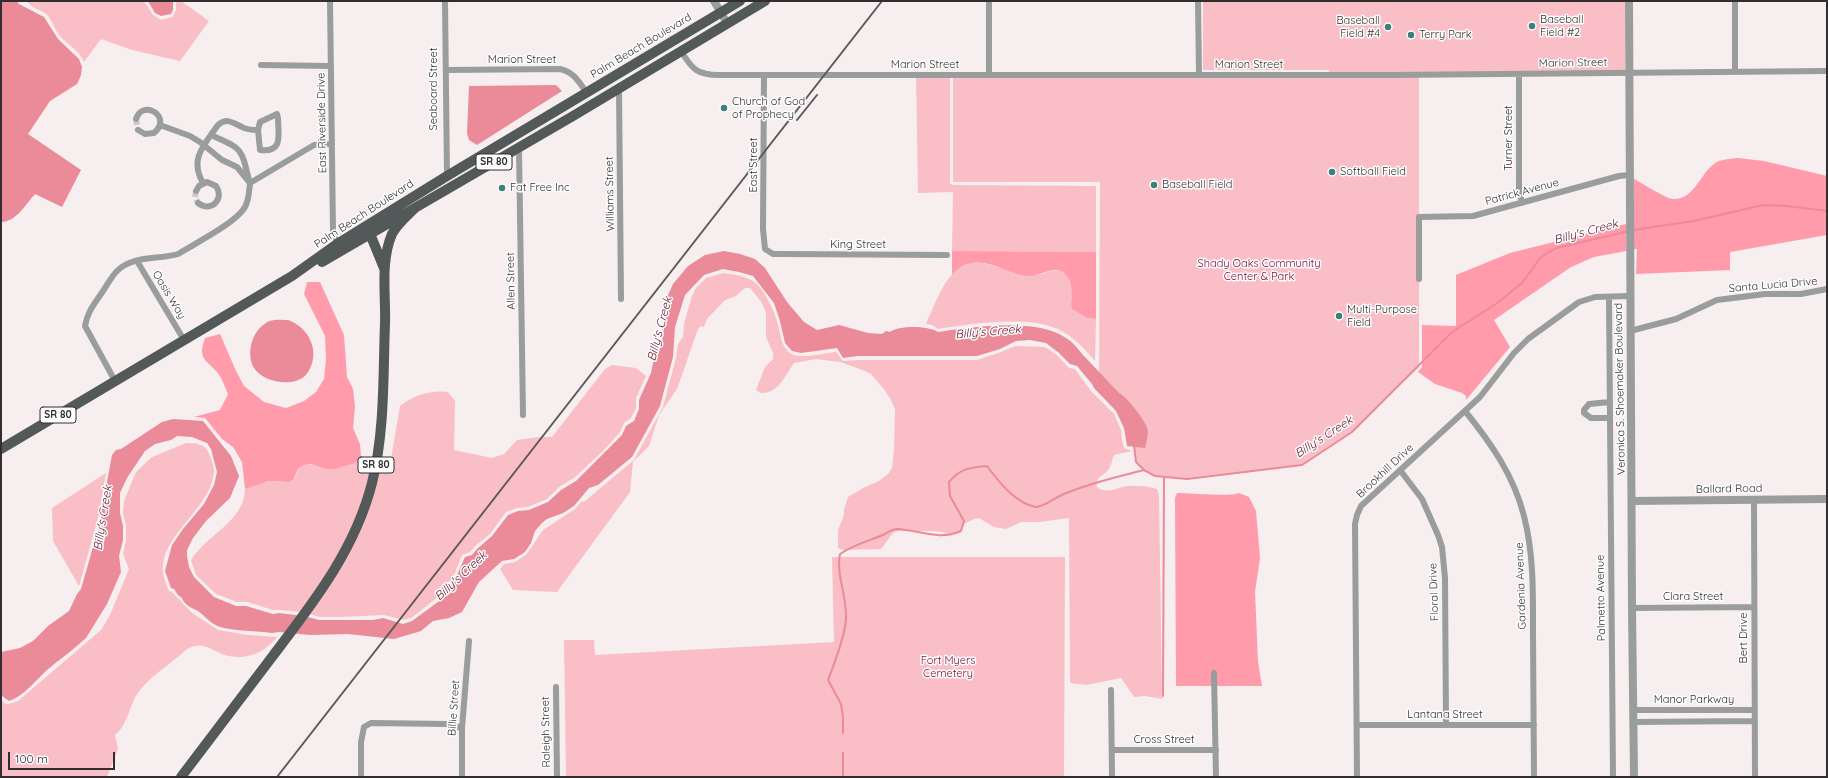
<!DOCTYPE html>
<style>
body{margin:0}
#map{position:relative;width:1828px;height:778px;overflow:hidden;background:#f7eeef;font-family:Quicksand,sans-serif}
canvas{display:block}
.frame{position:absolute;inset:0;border:2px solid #322e2f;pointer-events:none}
.scale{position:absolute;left:8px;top:752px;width:107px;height:18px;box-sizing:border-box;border:2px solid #322e2f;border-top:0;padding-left:5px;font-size:12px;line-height:14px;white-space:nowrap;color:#322e2f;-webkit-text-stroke:3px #fefefe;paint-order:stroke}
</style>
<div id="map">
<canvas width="1828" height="778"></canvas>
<div class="frame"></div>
<div class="scale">100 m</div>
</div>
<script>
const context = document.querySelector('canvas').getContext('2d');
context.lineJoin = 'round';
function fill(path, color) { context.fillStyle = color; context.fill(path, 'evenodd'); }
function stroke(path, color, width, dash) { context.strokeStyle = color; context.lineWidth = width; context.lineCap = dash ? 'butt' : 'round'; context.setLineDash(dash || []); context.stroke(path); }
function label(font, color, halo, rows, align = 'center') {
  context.font = font + ' Quicksand,sans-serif'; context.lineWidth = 3; context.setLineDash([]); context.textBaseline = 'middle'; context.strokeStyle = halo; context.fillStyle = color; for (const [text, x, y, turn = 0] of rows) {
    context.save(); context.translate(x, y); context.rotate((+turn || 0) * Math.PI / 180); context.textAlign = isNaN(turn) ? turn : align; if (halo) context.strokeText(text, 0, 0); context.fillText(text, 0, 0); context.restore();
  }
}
fill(new Path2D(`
 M27,1H144L153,15L161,20L173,17L176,10V1H181L209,21L180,61L132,50L101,39L84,62C79,50 69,46 61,37C54,30 52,18 45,13C38,9 31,8 27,1Z
 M1203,1H1625V72L1329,74V70H1203Z
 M916,75L950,77V184L953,185L1096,186V252L952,251L953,192L918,193Z
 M953,77H1419V367L1352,432L1302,465L1187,478L1155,476L1144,470L1136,462L1134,439L1131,426L1099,387L1100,182H953Z
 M982,263C997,266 1022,276 1037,275C1046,274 1054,267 1064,273C1073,278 1072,292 1071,301L1088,318L1096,319L1095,361C1084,348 1069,332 1052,327C1023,316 969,324 938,329L932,325L926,324C934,306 946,271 966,264C971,262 977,263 982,263Z
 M723,273C733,274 744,276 753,281C765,289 776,314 779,329C781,338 782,347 790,353C798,360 825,353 836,352L843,361L859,360H977L1001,352L1015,346L1045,347L1057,355L1069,368L1075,369L1091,391L1114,414L1121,430L1122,440L1124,448L1132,451L1114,455C1112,459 1112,463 1110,467C1105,477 1095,475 1097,487C1107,495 1117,487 1128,486C1137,485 1149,486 1157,489L1159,495L1162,698L1163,699L1145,696L1134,697L1121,678L1086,685L1070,683L1069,518L1040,522H1021L1006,529L994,527L979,518L974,519L964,524L962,530L957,534L934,531H898L893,533L881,549L842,550L838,548V530L844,515V509L848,497L863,488L879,481L889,473L892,468L894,450L895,409L890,398L883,388L871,374L865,371L840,362L816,359L794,363C785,376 778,394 761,393L756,390L765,367L773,359V353L766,337V313L762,303L750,288H745L736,296L725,300L707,319L704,327L701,326L698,329L677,389L659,415L649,446L633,462L630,492L557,592L513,590L500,569L504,564L515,562L526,555L543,530L575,509L581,502L585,501L634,460L663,407L676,358L678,344L683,337L684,324L692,296L696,288L706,278Z
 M612,365L636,368L646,376L636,398V408L631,418L624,423L620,432L604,450L574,478L559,487L547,499L528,507L517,508L506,512L490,534L475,546L470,552L462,555L452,580L443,585L438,597L411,618L403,620L384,615L341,617H320L309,614L315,606L379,466L386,467L390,465L400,406C414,395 431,390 448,392L455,401L454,450L492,458L504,454L517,440L539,437H552L605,369Z
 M186,443C198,443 206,444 210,456C212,461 214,466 214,471C212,504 173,527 164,558C161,571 164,579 169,591L172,592L191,612L218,630L248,635L277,637C264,653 246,661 225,655C211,650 202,640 187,649C172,663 153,674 140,690C129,703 129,724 115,735L118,749L107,777H1V699L4,703L8,704L18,701L101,630L110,615L129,569L123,554L126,540V525L123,513L124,501L136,472L152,457Z
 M358,462L372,464L364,498L342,549L301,612L279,610H273L247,602H237L216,594L196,575L191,560C206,535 245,521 245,489C252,486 261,482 269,481C276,481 284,483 291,481C297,478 296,468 304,465C312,462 318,468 325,469C337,470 347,464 358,462Z
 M106,473L98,518L79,586L53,541L52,508Z
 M832,557H1065L1064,777H566L564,640H594L595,655L834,642Z`), '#fabec6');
fill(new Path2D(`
 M1738,158L1764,161L1827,176V235L1730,252V270L1636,274L1637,249H1634V179C1642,183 1665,198 1673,199C1694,200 1700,174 1714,164C1720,159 1730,159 1738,158Z
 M1626,224V251L1594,257L1571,267L1494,320L1510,347L1466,400V396L1462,393L1435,384L1418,372L1422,367V325L1456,326V275L1510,253Z
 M952,251L1096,252V319L1088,318L1072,309C1070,297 1075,283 1065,274C1055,264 1041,276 1030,276C1008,275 989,257 967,264C962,265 956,271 952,274Z
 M307,282H320L344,335L347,377L353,389L355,407L353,428L360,444L361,457L358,462L335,469H325L311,464L304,465L298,469L293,480L289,482L268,481L245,489L242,462L233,447L222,439L205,418L194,417L220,410L228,394C225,387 222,378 217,372C204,358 198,358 205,338L220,334L236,371L244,386L264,402L286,408L304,401L316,392L324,379L326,359L325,336L304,294Z
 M1177,493C1189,493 1231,497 1239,493L1249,497L1256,511L1260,558L1255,592L1258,662L1262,686H1176L1175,498Z`), '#ff9bab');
fill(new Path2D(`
 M1,1H17L19,4L44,17L58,39L79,59L82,67L81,75L77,84L50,101L28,134L81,170L62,207L35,194C25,205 16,222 1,222Z
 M148,1H173V10L171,14L161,16L155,13Z
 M556,85L562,91L477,145L469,140L467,133L469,86Z
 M724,251L740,254L755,259L765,268L787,302L804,322L817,330L839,325L868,333L882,334L886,331L890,332C900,325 928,326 938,332C971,327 1037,317 1066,338C1073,342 1078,349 1083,355C1095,368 1107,380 1119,393C1127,397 1147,422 1148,431C1148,436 1146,443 1145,448L1127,446L1124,428L1116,411L1094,388L1092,384L1077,366L1070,364L1059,353L1046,343L1030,340L1016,341L1000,349L977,356H858L843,358L837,348L801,353L792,351L785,343L780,321L774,303L753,276L739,272L723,269L704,275L685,295L675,327L673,357L660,406L632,457L598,485L589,488L574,506L563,513L547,519L542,523L535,531L531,543L525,552L514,559L502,561L479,582L462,612L449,618L433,621L421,631L394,639L348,634L310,635L279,632L272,633C258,631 233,631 220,627C211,624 205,616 198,611C192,608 184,605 182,598L178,595L174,589L171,588L165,571L172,545L183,529L204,504L214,485L217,472L211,449L207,443L192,437L177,436L171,440L155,444L145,451L127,478L120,493V513L123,526V540L119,556L121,572L107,604L86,638C73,650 60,659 47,670C35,681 25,695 9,701L2,696L1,652L20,648L33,641L48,626L69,611L77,594L81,589L101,519V514L112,455L116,450L121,449L162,422L173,419L203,421L231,456L239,476L230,498L206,521L193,538L187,550V556L189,567L194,577L214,597L236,606H246L273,614L279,613L304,616L319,620H373L383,618L403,624L412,621L442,599L446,587L454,582L465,557L472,555L477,549L492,536L508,515L518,511L529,510L548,502L561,490L576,481L622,435L626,426L634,421L639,409V400L651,373L655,353L662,343L668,295L673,284L688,266L705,255Z
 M288,320C309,327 321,352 308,372C298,389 263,383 254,368C245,353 253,327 270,321C275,319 283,320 288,320Z`), '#eb8a99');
stroke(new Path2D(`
 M1633,230L1694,221L1763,205L1787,206L1827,211
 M1134,446L1136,462L1144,470L1155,476L1187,479L1302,465L1352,432L1452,332L1496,304L1522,283L1541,257L1556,248L1629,231
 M1163,696L1164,477
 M843,733V717L841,704L828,680C834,664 847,632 846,615C846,594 836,574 840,554C853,545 868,541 883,535C887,533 892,529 897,529C919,530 939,541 961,531L964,521L950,496L949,482C961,468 969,468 987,466C998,481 1016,504 1036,507C1044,507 1056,497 1064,494C1089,483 1117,477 1144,470
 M843,753V777`), '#eb8a99', 2);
stroke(new Path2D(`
 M136,119L138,130
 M196,191L195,197L198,203`), '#d0c8c9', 6, [6, 3]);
stroke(new Path2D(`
 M330,1L333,231L337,244
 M445,1L447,176
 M1198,1L1199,75
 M681,51C692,69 697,75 719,75H1392L1827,71
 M261,65L331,66
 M446,70L560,69C574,72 579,82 587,93
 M1735,72V1
 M1519,74V191L1522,203
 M764,75L763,229L765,249L773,254H781L947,255
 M989,75V1
 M619,89L621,299
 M136,119C143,98 173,117 154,133L145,134L138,130
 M160,125L190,136L200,142L222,160L237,167L250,183
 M211,135C242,149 241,147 249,180
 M519,148L523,415
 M203,183C189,159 204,145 218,125C227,117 233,123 242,127C247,130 252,130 258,130L260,150C284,153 278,134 278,118L277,114L260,122L258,130
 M196,191L199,186L207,182L216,186C225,199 211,213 198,203
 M137,261L184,340
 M1419,279V217L1473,216L1619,176L1629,175
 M1609,297L1613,777
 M1630,331L1676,319L1717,300L1765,294H1801L1827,289
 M115,381L85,326C87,313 94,304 101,294C106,287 111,277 117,271C133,255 158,260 178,254C194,244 236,223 245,207C249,200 249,192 250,183L314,145L332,144
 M1465,411C1491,443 1514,476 1524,516C1534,555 1533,594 1533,634C1533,682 1534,729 1534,777
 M1610,418H1591L1584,413V410L1589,404L1610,402
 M1400,470L1422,499L1438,535L1442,547L1445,578L1446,725
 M1754,500L1755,777
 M1632,608L1754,607
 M1214,673L1216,777
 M556,687L557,777
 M1111,690L1112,777
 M1633,710H1755
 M1633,722L1755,721
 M1357,725H1534
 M1112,750H1216
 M361,777V742L364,727L371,723L448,724L462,728
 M462,777V728L469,641
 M1357,777L1355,524L1357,515L1361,506L1480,397L1514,353L1528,339L1579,302L1595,297L1630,296`), '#999d9c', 6);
stroke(new Path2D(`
 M714,1L727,23
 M1629,1L1632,608L1634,777
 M1632,501L1827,499`), '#999d9c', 8);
stroke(new Path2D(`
 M368,229L384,268
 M322,262L573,116L765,1
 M1,449L292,276L337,244L447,176L740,1
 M181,777C211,737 242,697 272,657C313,603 355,550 372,483C385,431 383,376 385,323C386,295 380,262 392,234C397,224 407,216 415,208`), '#525958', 10);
stroke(new Path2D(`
 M797,120L817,95
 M277,777L882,1`), '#5d5859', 2);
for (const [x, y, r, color] of [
 [1532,26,4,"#3a817a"],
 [1388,27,4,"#3a817a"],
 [1411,35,4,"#3a817a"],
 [724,108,4,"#3a817a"],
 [1332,172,4,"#3a817a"],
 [1154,185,4,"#3a817a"],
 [502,188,4,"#3a817a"],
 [1339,316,4,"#3a817a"]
]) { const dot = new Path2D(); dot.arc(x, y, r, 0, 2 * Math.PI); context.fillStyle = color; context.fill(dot); stroke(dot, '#fefefe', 1.5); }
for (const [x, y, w] of [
 [494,162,36],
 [58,415,36],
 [376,465,36]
]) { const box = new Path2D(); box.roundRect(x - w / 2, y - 8, w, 16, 3); context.fillStyle = '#fefefe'; context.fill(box); stroke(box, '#322e2f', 1); }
label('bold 10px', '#322e2f', null, [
 ["SR 80",494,162],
 ["SR 80",58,415],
 ["SR 80",376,465]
]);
label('11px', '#322e2f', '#fefefe', [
 ["Baseball",1540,20],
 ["Field #2",1540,33],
 ["Baseball",1380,21,"right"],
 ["Field #4",1380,34,"right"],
 ["Terry Park",1419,35],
 ["Church of God",732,102],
 ["of Prophecy",732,115],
 ["Softball Field",1340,172],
 ["Baseball Field",1162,185],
 ["Fat Free Inc",510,188],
 ["Multi-Purpose",1347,310],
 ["Field",1347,323]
], 'left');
label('11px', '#322e2f', '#fefefe', [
 ["Palm Beach Boulevard",641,46,-31],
 ["Marion Street",522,60],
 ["Marion Street",1573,63,-1],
 ["Marion Street",925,65],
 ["Marion Street",1249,65],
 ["Seaboard Street",434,89,-90],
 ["East Riverside Drive",322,123,-91],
 ["Turner Street",1509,138,-90],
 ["East Street",754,165,-90],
 ["Patrick Avenue",1522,192,-15],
 ["Williams Street",610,194,-91],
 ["Palm Beach Boulevard",364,214,-33],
 ["King Street",858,245],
 ["Allen Street",511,281,-91],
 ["Santa Lucia Drive",1773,285,-5],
 ["Oasis Way",169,295,59],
 ["Veronica S. Shoemaker Boulevard",1620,389,-91],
 ["Brookhill Drive",1385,471,-43],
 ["Ballard Road",1729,489,-1],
 ["Gardenia Avenue",1521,586,-92],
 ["Floral Drive",1434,592,-92],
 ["Clara Street",1693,597],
 ["Palmetto Avenue",1601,598,-91],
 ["Bert Drive",1744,638,-90],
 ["Manor Parkway",1694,700],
 ["Billie Street",454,708,-86],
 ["Lantana Street",1445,715],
 ["Raleigh Street",546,732,-91],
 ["Cross Street",1164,740]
]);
label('11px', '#7e0430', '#fefefe', [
 ["Shady Oaks Community",1259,264],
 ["Center & Park",1259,277],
 ["Fort Myers",948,661],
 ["Cemetery",948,674]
]);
label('italic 12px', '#671029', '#fefefe', [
 ["Billy's Creek",1586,232,-15],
 ["Billy's Creek",660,329,-75],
 ["Billy's Creek",988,332,-5],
 ["Billy's Creek",1324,437,-33],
 ["Billy's Creek",103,518,-81],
 ["Billy's Creek",461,576,-43]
]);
</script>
